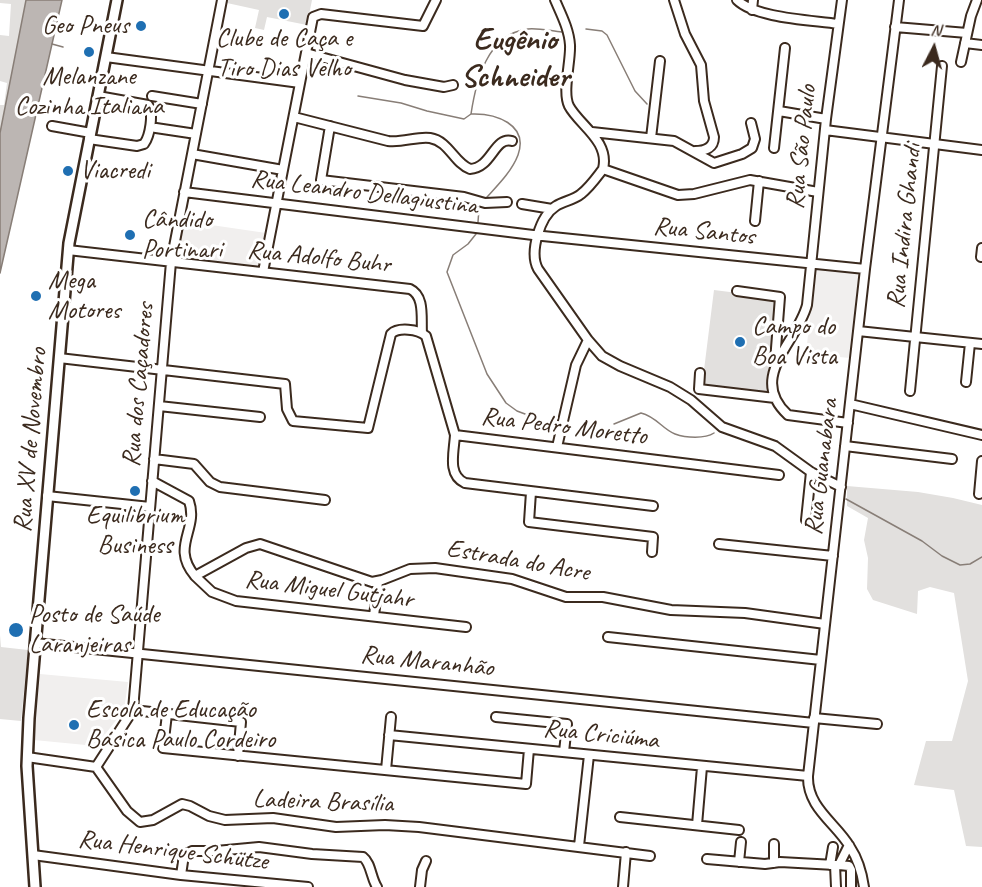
<!DOCTYPE html>
<meta charset="utf-8">
<style>
body{margin:0}
#map{position:relative;width:982px;height:887px;overflow:hidden;background:#fff;font-family:Caveat,sans-serif}
canvas{display:block}
.north{position:absolute;left:904px;top:18px;width:60px;height:60px;-webkit-text-stroke:4px #fff;paint-order:stroke;rotate:6deg;font-size:16px;font-weight:700;line-height:24px;text-align:center;color:#3b2a1e}
.north::after{content:'';display:block;margin:auto;width:21px;height:27px;background:#3b2a1e;clip-path:polygon(50% 0,100% 100%,50% 72%,0 100%)}
</style>
<div id="map">
<canvas width="982" height="887"></canvas>
<div class="north">N</div>
</div>
<script>
const context = document.querySelector('canvas').getContext('2d');
context.lineJoin = 'round';
function fill(path, color) { context.fillStyle = color; context.fill(path, 'evenodd'); }
function stroke(path, color, width, dash) { context.strokeStyle = color; context.lineWidth = width; context.lineCap = dash ? 'butt' : 'round'; context.setLineDash(dash || []); context.stroke(path); }
function label(font, color, halo, rows, align = 'center') {
  context.font = font + ' Caveat,sans-serif'; context.lineWidth = 6; context.setLineDash([]); context.textBaseline = 'middle'; context.strokeStyle = halo; context.fillStyle = color; for (const [text, x, y, turn = 0] of rows) {
    context.save(); context.translate(x, y); context.rotate((+turn || 0) * Math.PI / 180); context.textAlign = isNaN(turn) ? turn : align; if (halo) context.strokeText(text, 0, 0); context.fillText(text, 0, 0); context.restore();
  }
}
fill(new Path2D(`
 M184,221L266,233L259,268L177,257Z
 M815,268L859,272L850,358L806,354Z
 M40,674L128,682L124,710L96,746L34,740Z`), '#f1efee');
fill(new Path2D(`
 M0,0H27L0,144V105H4L7,83L0,81V35L9,36L11,4L0,3Z
 M228,0H312L307,25L267,17L264,30L255,28L259,10L227,3Z
 M714,290L777,298L766,393L702,386Z
 M847,486L918,492L953,498L982,505V847L966,846L954,790L914,785L926,741H952L968,681L954,593L930,587L918,591L917,614L873,600L867,589L868,558L864,540L868,518L847,506Z
 M0,635L1,647L28,650L21,721L0,719Z`), '#e2e0de');
const water = new Path2D(`
 M26,0H62L0,273V133Z`);
fill(water, '#bcb6b3');
stroke(water, '#887e77', 1.5);
stroke(new Path2D(`
 M586,29L602,31L607,35L635,91L647,104
 M52,44L63,47
 M358,96L401,103L427,111L464,119L471,114C476,81 487,34 528,29C539,28 551,31 562,32
 M471,114C495,113 529,124 518,155C512,171 498,185 487,197
 M478,222L479,208
 M476,234L468,244L453,255L447,272L487,374L506,403L517,411L533,417
 M614,424L641,413C657,417 662,429 675,434C686,438 705,439 714,433
 M846,499L922,541L942,556L960,565L970,564L982,557`), '#887e77', 1.5);
const minor = new Path2D(`
 M555,0C561,14 569,29 570,45C571,61 562,92 569,106C579,125 610,141 603,169C596,178 590,187 581,194C574,200 564,201 556,206C540,216 529,252 538,269L588,340L602,356L620,366L670,387L691,400L722,427L775,446L811,472L841,487
 M674,0L685,34L701,65L704,101L714,137C714,148 705,151 695,151
 M737,0C755,18 811,20 838,24
 M842,0L826,119L807,305C797,343 747,377 788,415L848,423
 M752,10L753,0
 M895,27L967,33
 M965,43L982,45
 M306,53L405,80L444,87L453,85
 M106,57L300,83
 M961,62L971,16L977,0
 M152,96L202,104
 M779,111L826,119
 M294,117L388,141C402,143 418,136 430,138C449,141 454,163 470,169C492,168 494,136 512,141
 M52,126L91,133
 M330,126L321,180L464,197L485,203L507,202
 M156,128L196,134
 M825,130L982,150
 M592,132L674,141L714,163L742,154L752,148L755,139L751,123
 M651,138L660,61
 M89,139L137,146L144,144C150,136 154,113 148,105L98,96
 M774,148L785,48
 M192,154L283,170
 M603,169L678,195L694,194L750,180L818,192
 M184,192L533,235L865,269
 M522,204L552,209
 M755,221L759,181
 M68,250L410,289C425,296 421,318 422,333
 M981,257L982,248
 M263,272L313,17L321,14L423,26L436,0
 M737,291L780,297L775,361
 M858,331L982,344
 M59,358L285,384L287,409L293,421L368,428L391,334C398,327 418,329 426,336L455,435L779,475
 M700,373L699,389L775,398
 M966,382L970,343
 M910,391L942,66
 M850,404L982,435
 M159,406L260,417
 M455,435C454,452 447,475 465,483L653,506
 M845,446L952,459
 M557,447L576,365L588,340
 M154,459L194,464L210,482L220,487L325,500
 M152,481L189,501C199,530 170,546 195,576L246,548L260,544L372,582L382,580L410,569L435,568L512,579L566,597H603L671,610L745,613L825,624
 M531,492L529,522L653,537L652,552
 M979,494L982,461
 M47,496L150,507
 M806,520L811,472
 M719,544L833,556
 M195,576L212,592L236,601L466,627
 M374,616L378,582
 M608,637L821,660
 M35,643L814,723
 M133,710L241,722L238,756
 M167,714L163,748L526,784L529,749
 M496,717L567,724L564,752
 M814,718L877,724
 M389,735L808,776
 M27,757L96,767L127,811L140,822L153,820L182,804L190,806L209,816L225,820L273,818L336,827L385,825L419,827L650,856
 M96,767L133,710L171,262L222,0
 M386,770L391,717
 M620,817L739,830
 M697,825L702,767
 M579,846L589,755
 M33,855L181,875L308,887
 M707,859L765,864L780,862L835,865H839L849,845
 M739,862L741,842
 M774,863V844
 M830,865L833,847
 M835,865L836,887
 M839,865L849,866L851,870V887
 M181,875L184,855L192,851H216L259,847L312,854L363,857C371,863 371,878 377,887
 M420,887L422,870L426,861
 M623,887L626,852
 M864,887C862,873 858,859 850,847C836,823 807,808 808,776L865,269L899,0`);
const major = new Path2D(`
 M35,887L27,766L29,718L69,243L117,0`);
stroke(minor, '#3b2a1e', 12);
stroke(major, '#3b2a1e', 14);
stroke(minor, '#fff', 8);
stroke(major, '#fff', 9);
for (const [x, y, r, color] of [
 [284,14,6,"#1f6fb2"],
 [141,26,6,"#1f6fb2"],
 [89,52,6,"#1f6fb2"],
 [68,171,6,"#1f6fb2"],
 [130,235,6,"#1f6fb2"],
 [36,296,6,"#1f6fb2"],
 [740,342,6,"#1f6fb2"],
 [135,491,6,"#1f6fb2"],
 [16,630,8,"#1f6fb2"],
 [74,725,6,"#1f6fb2"]
]) { const dot = new Path2D(); dot.arc(x, y, r, 0, 2 * Math.PI); context.fillStyle = color; context.fill(dot); stroke(dot, '#fff', 2); }
label('26px', '#3b2a1e', '#fff', [
 ["Geo Pneus",129,26,"right"],
 ["Clube de Caça e",284,39,"center"],
 ["Tiro Dias Velho",284,69,"center"],
 ["Melanzane",89,77,"center"],
 ["Cozinha Italiana",89,107,"center"],
 ["Viacredi",80,171],
 ["Cândido",142,220],
 ["Portinari",142,250],
 ["Mega",48,281],
 ["Motores",48,311],
 ["Campo do",752,327],
 ["Boa Vista",752,357],
 ["Equilibrium",135,516,"center"],
 ["Business",135,546,"center"],
 ["Posto de Saúde",29,615],
 ["Laranjeiras",29,645],
 ["Escola de Educação",86,710],
 ["Básica Paulo Cordeiro",86,740]
], 'left');
label('26px', '#3b2a1e', '#fff', [
 ["Rua São Paulo",802,147,-84],
 ["Rua Leandro Dellagiustina",364,193,7],
 ["Rua Indira Ghandi",905,226,-84],
 ["Rua Santos",704,232,6],
 ["Rua Adolfo Buhr",319,258,6],
 ["Rua dos Caçadores",139,385,-85],
 ["Rua Pedro Moretto",564,427,7],
 ["Rua XV de Novembro",31,440,-85],
 ["Rua Guanabara",822,467,-83],
 ["Estrada do Acre",518,561,10],
 ["Rua Miguel Gutjahr",329,590,7],
 ["Rua Maranhão",427,662,6],
 ["Rua Criciúma",601,735,6],
 ["Ladeira Brasília",323,802,2],
 ["Rua Henrique Schütze",173,851,7]
]);
label('bold 32px', '#3b2a1e', '#fff', [
 ["Eugênio",515,41],
 ["Schneider",515,78]
]);
</script>
